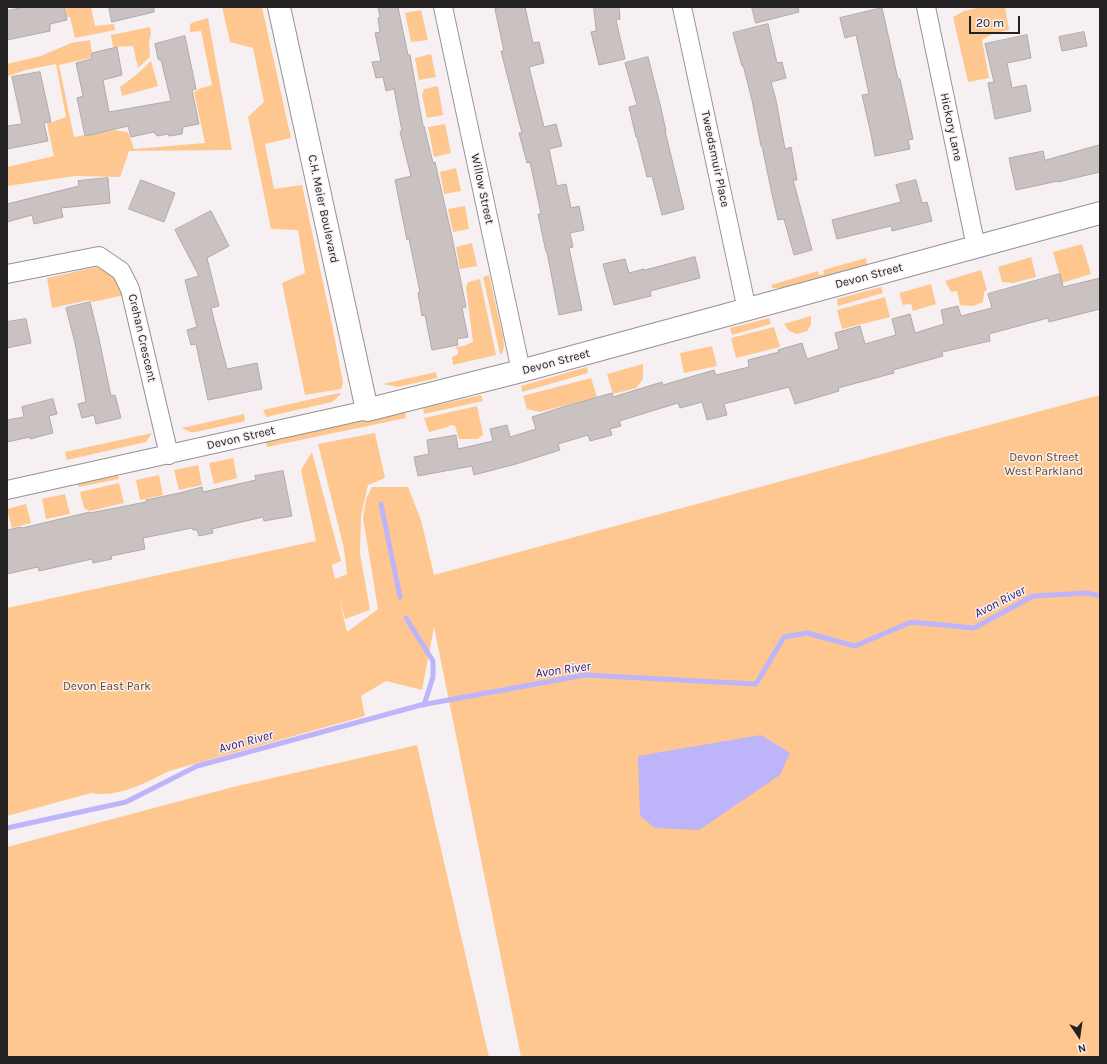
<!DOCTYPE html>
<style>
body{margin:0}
#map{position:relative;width:1107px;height:1064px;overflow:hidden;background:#f7f0f2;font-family:Karla,sans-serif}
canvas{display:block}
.frame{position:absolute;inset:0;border:8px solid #232121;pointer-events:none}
.north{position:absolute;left:1059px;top:1016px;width:40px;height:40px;-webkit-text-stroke:3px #f7f0f2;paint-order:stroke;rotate:167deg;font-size:11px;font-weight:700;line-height:16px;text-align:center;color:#232121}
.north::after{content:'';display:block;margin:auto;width:14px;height:18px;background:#232121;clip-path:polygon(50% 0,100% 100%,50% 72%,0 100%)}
.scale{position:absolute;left:969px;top:16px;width:51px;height:18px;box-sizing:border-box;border:2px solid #232121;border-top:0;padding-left:5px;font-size:12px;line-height:14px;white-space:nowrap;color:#232121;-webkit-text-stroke:3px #f7f0f2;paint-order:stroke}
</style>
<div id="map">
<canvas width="1107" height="1064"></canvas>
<div class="frame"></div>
<div class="north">N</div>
<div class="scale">20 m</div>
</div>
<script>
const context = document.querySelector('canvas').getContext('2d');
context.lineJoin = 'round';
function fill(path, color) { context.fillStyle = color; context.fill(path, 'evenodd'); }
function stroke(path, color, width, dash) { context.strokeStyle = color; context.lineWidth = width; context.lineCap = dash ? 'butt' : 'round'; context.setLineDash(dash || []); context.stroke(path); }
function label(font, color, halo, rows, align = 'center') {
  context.font = font + ' Karla,sans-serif'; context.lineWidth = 3; context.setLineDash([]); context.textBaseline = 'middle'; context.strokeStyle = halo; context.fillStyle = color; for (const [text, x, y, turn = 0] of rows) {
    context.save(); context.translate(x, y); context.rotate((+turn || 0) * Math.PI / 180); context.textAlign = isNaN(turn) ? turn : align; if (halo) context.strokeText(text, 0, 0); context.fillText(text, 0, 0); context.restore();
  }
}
fill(new Path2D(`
 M65,7H91L95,26L114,24L115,30L75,38L70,17H67Z
 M222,7H262L291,138L265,144L274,189L302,185L333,329L343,383L341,389L305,395L282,283L305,273L298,230L271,229L248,117L264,102L253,48L230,42Z
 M982,7H1005L1009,30L992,34L982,40L989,78L968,82L953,17L964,11Z
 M421,10L428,40L411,42L405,13Z
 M208,18L232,150L129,151L120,177L75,176L7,186V167L54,156L47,124L66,117L56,64L26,70L8,76L7,64L41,56L71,43L90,40L92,52L90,58L59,65L74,137L114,130L128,132L134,149L205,143L194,92L199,89L212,85L201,31L190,32V24L194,22Z
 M150,27L151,34L149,41L150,57L138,68L133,46L113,47L111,35Z
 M431,54L436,77L419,80L415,58Z
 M151,61L158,86L122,96L120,87L136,75Z
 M438,86L443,115L427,118L422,95L424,89Z
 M445,124L451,153L434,157L428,127Z
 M456,168L461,191L444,194L440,172Z
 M465,206L469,229L453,232L448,209Z
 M472,243L477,266L460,269L456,247Z
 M1082,244L1091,274L1062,283L1053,252Z
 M1031,257L1036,277L1013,283L1002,282L998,267Z
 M866,258L867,265L780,288H772L771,285L818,271L819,275L824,274L823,270Z
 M96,267L115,273L125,295L92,302L89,300L52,308L47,278Z
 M981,270L987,290L984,292L983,302L973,306L960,305L957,291L951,292L945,281Z
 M489,275L503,337L504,347L502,354H500L483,277Z
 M480,279L496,355L453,365L452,357L458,354V350L455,347L464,346L473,342L466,288L468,282Z
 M931,284L936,304L913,311L911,304L903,305L899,293Z
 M881,287L883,293L838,306L837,299Z
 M885,297L890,317L842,329L837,310Z
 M811,316V325L807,331L797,334L789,331L784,324Z
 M769,318L771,324L732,335L730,328Z
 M774,327L780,347L736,358L731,338Z
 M712,346L717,366L684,373L680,353Z
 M643,364V379L636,388L613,394L607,374Z
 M587,367L588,373L522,392L521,386Z
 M436,372L437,378L398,387L383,384Z
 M591,378L597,397L540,412L527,409L523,396Z
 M339,393L341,394L332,402L266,417L263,410Z
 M481,395L483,401L424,414L423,408Z
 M1100,395V1057H521L434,627L422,690L386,681L361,696L365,716L169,771C145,783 119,798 91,793L7,816V608L316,541L301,470L312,452L341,561L332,565L335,579L347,574L344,549L318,444L375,433L385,478L368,485L361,516L360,553L370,610L345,619L338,593L347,632L378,609L363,518L366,499L372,487H408L421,520L434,575Z
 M477,406L483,434L478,439H459L455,426L451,425L445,428L429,432L424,418Z
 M405,412L406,418L267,447L265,440Z
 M244,414L245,421L196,432H190L182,428Z
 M152,433L146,442L67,460L65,452Z
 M233,458L237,478L214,484L209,463Z
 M198,465L202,485L179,490L174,470Z
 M117,472L119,479L79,487L76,480Z
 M159,475L163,495L140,500L136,480Z
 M119,483L124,503L90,511L84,508L80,492Z
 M65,494L70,514L46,519L42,499Z
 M26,504L31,523L12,528L7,509Z
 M417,745L489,1057H7V847L233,787Z`), '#fec78f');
fill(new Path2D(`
 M761,735L790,753L780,775L699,830L655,828L640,816L638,756Z`), '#bdb4f9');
stroke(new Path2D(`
 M381,504L400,597
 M406,618L433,661V677L424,705
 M7,828L126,802L197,766L421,705L585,675L756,684L784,637L807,633L855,646L911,622L974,628L1033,596L1087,593L1100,596`), '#bdb4f9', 5);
const building = new Path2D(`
 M25,7H64L67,20L50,24V31L7,40V11Z
 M109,7H154V12L112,22Z
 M378,7H398L408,55H410L423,126H424L433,163L435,162L452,237L466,307L462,308L468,337L457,339L458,345L432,350L425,315L422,316L418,293L420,292L409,239L407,240L395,180L411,176L400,132L402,131L394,89L386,91L383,77L376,78L372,62L381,61L375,33L380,32L378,18L380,17Z
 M503,7H525L533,43L539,42L544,63L529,67L544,127L556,124L562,146L549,149L557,186L566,184L571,208L579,206L584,230L570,233L573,247L569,248L582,310L559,315L547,252H546L538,214H541L530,162L527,163L519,133H522L501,51H504L495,9Z
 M594,7H619L620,19L616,20L625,59L599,65L591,32L596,31Z
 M752,7H798L799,12L756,23Z
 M882,8L898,79H900L913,139L908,140L910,149L875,156L871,134L862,95L869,94L856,35L845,38L840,18Z
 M768,24L777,63L782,62L786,78L771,82L776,100L785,149L791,147L797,180H793L812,250L794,255L784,219L778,220L772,194L762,146H761L752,100L743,65L742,66L733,33Z
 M1084,32L1087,46L1062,51L1059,37Z
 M1027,35L1031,58L1007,63L1012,88L1026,85L1031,111L995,119L988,83L994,82L985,44Z
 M185,36L196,89L192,90L199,124L183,127L182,134L169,136L168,134L157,136L154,132L131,137L128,126L85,136L77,98L83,96L76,63L91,59L92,53L117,47L122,75L103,80L109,112L171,101L161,60L158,59L155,44Z
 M648,57L660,104L666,131H665L684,209L662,215L652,176L647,177L637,137H636L629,107L637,105L625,63Z
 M40,72L51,122L44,123L48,141L7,149V126L22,124L12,77Z
 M1100,145V172L1058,182V181L1016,190L1009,158L1043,151L1045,160Z
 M108,178L110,203L61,208L63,217L34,224L32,215L7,222V204L79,186L78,181Z
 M141,180L175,193L164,222L129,209Z
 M916,180L922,203L927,202L932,221L892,231L891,226L837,239L832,220L901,202L896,185Z
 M211,211L229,246L207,258L219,306L211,308L227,369L257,363L262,389L208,400L196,344L191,345L187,330L197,327L185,280L199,276L175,230Z
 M695,257L700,278L650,291L651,296L614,305L603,264L625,259L629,273L644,269V270Z
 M1060,274L1063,287L1100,278V309L1049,322L1048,318L989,334L990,341L942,352L943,356L893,370L894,373L838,388L839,391L795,404L789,387L724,404L727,415L707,420L702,402L680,408L678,403L619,421L621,426L610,429L612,435L590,441L588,435L558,444L560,450L516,464L474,475L472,466L418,476L414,457L429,454L427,440L456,435L458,449L493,441L490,429L507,425L510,437L536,429L532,417L566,406L612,393L613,397L662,382L663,385L714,370L716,375L749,367L748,360L779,352L778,350L802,343L807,359L839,349L835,333L860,326L865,344L896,335L892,319L910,314L915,333L944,324L941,310L958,306L961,316L992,308L988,294Z
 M90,302L99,339L111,396L115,395L121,418L96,424L94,415L82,418L78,404L86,402L75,343L66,308Z
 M26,319L31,343L7,348V322Z
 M53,399L57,414L49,416L53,433L30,439V437L7,442V420L24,417L22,407Z
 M283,471L292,516L264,521L263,517L212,529L213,533L199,536L197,530H193L192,528L143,538L145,549L111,556L112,559L93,563L92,559L39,571L38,567L7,574V530L21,527L22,528L90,512V513L146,502V500L184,492H183L202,487L203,492L256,480L255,476Z`);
fill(building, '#c9c2c1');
stroke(building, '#b0a9a8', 1);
const minor = new Path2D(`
 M443,7L521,371
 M682,7L747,310
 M926,7L976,247
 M7,274L99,256L121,271L130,289L169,455
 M7,490L367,410`);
const tertiary = new Path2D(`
 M279,7L367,410L521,371L1100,213`);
stroke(minor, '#979192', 20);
stroke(tertiary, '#979192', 24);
stroke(minor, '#fff', 18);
stroke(tertiary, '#fff', 22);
label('12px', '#232121', '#f7f0f2', [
 ["Hickory Lane",951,127,78],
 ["Tweedsmuir Place",715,159,78],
 ["Willow Street",482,189,78],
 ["C.H. Meier Boulevard",323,209,78],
 ["Devon Street",869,276,-15],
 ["Crehan Crescent",142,338,77],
 ["Devon Street",556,362,-15],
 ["Devon Street",241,438,-13]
]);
label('12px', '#6b461c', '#f7f0f2', [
 ["Devon Street",1044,458],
 ["West Parkland",1044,472],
 ["Devon East Park",107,687]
]);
label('italic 13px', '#311b68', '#f7f0f2', [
 ["Avon River",1000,602,-27],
 ["Avon River",563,670,-8],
 ["Avon River",246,742,-15]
]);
</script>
